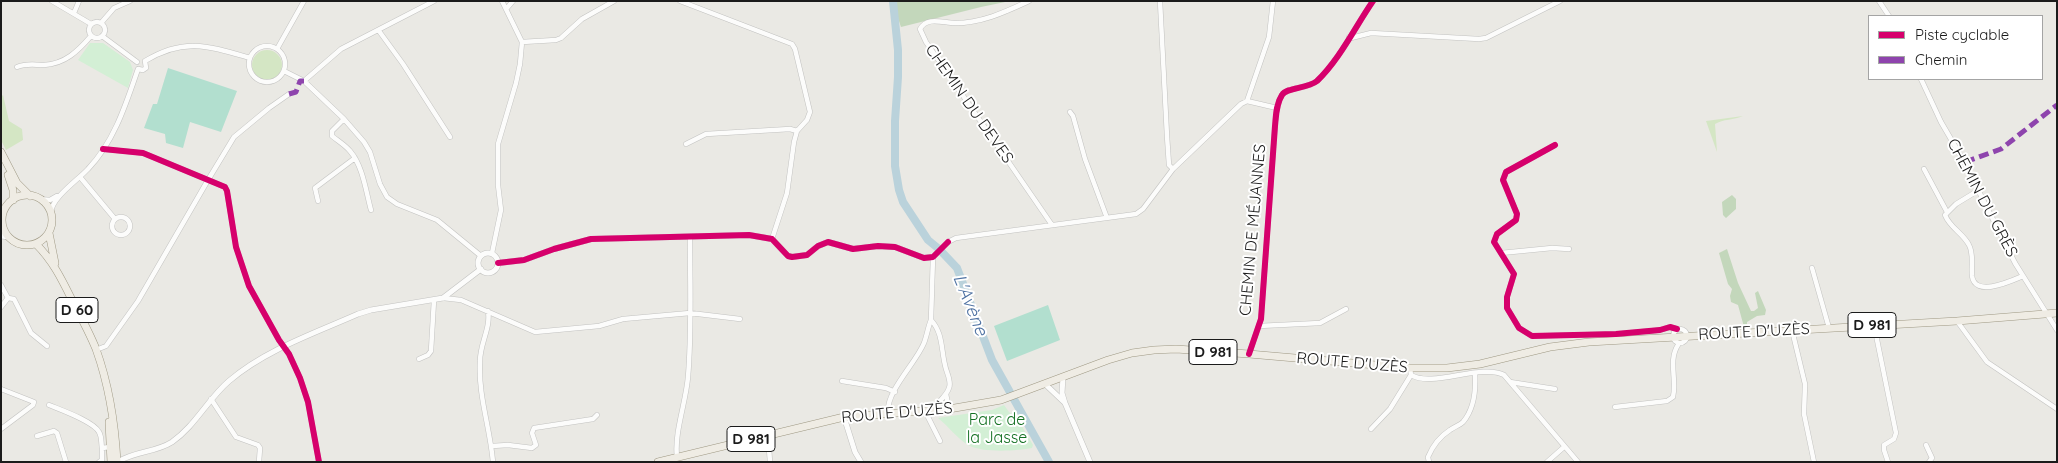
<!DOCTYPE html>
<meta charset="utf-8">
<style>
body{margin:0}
#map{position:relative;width:2058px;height:463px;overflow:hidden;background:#eae9e4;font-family:Quicksand,sans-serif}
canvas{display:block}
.frame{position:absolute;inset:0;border:2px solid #1b1b1b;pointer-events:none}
.legend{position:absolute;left:1868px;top:15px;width:175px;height:65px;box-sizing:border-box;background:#fff;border:1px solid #a4a4a4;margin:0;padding:6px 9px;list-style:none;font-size:15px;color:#1b1b1b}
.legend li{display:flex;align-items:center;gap:10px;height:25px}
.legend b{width:25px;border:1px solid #a4a4a4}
</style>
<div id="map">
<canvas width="2058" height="463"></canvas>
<div class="frame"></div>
<ul class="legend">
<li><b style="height:6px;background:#d6006c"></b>Piste cyclable</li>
<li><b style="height:6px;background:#8e44ad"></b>Chemin</li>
</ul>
</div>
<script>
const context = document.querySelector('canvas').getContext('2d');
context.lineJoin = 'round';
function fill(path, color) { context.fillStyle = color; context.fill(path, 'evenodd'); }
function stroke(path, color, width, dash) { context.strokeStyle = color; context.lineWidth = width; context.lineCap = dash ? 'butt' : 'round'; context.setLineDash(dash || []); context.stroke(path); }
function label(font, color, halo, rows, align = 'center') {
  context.font = font + ' Quicksand,sans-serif'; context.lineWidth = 4; context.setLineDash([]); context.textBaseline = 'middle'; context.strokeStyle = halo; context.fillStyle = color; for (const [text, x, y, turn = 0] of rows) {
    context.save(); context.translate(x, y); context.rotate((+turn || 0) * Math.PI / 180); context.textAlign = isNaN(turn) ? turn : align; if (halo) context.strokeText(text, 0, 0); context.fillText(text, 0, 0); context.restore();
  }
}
fill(new Path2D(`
 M252 65a15 15 0 1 1 30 0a15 15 0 1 1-30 0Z
 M3,95L9,121L22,129L23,140L6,150L1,140V97Z
 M1743,116C1734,120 1723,119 1715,124L1717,152L1706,121Z`), '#d4e6c4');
fill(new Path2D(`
 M892,1H1010L981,7L901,27Z
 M1732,195L1736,199V209L1726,218L1723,215L1722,202Z
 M1727,249L1738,283L1751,311H1754L1758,308L1755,293L1758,291L1766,310L1765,315L1757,316L1747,322V326L1744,327L1738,305L1731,302L1730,296L1732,289L1728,284L1719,253Z`), '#c3d7bb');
fill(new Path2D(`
 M90,43H103L130,62L133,70L128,88L78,60Z
 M1004,405L1009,412L1017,418L1033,445L1032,448C1016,451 982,453 968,445C957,438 948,426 938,418L992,410Z`), '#d3efd5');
fill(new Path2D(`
 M168,68L237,91L221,132L190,122L183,148L166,143L165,134L144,128L153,104H157Z
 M1048,305L1060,340L1007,361L994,326Z`), '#b2dfcf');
stroke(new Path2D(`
 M893,1L898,50V77L895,121V166L899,190L903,202L928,240L939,249L957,268L992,360L1049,462`), '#bad2db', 8);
const minor = new Path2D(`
 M52,1L91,24
 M680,1L792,44L795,49L810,112L807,120L797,131L794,142L787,193L772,239
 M1029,1C1005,12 982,23 955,23C943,23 927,16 920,29L926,42L1052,225
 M1160,1L1167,136L1169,165L1173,169
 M1879,1L1889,16
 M507,8L513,1
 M74,13L79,1
 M89 30a8 8 0 1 1 16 0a8 8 0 1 1-16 0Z
 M101,23L114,8L130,1
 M379,31L403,64L450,137
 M102,36L137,62
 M1349,37L1351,38L1371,33L1479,39L1486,38L1560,1
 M522,42L556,40L561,38L582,19L614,1
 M249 64a18 18 0 1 1 36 0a18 18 0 1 1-36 0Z
 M277,49L304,1
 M145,61C184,37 209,46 250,58
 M17,67C27,63 34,65 44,65C65,64 78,51 91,36
 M138,69L143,70L146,68L145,61
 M284,71L304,81L344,119L364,142L370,152L380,184L387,197L397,204L437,220L481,256
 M1921,79L1941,122L1962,158L2015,263L2057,330
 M304,81L341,49L434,1
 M1247,101L1269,37L1273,1
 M1070,112L1073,116L1085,159L1107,218
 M344,119L332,131V136C338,141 345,145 350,151C363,166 366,192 371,210
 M686,144L706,134L790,129L797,131
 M1555,145L1506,172L1503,180L1517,214L1516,220L1497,234L1494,242L1514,274L1507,297V308L1519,328L1532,336L1616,334L1660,330L1670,327L1677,329
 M103,149L143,153L225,187L227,191L236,247L249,286L279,340L289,354L300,378L308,402L319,462
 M1924,169L1947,212
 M80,177L115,219
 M1979,190L1956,204L1945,215C1950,228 1963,233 1969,245C1974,254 1971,265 1972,276C1975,298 2011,281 2023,276
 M39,199L50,200L57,196
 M318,201L315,188L355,158
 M51,213C51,198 78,180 88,169C114,142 126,104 138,69
 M112 226a9 9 0 1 1 18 0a9 9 0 1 1-18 0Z
 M948,242L956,238L1136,214L1143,209L1173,169L1241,104L1247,101L1277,108
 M492,253L501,210L498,185V144L516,83L520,64L522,42L502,1
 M1501,253L1552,248L1569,249
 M1812,268L1829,328
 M1,285L8,298L1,307
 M8,298L14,299L31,333L47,346
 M443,298L461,300L535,332L599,326L623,319L690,313L740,319
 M488,311C491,328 480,343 480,361C478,396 490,427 493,462
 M1957,321L1987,362L2057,409
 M1874,325L1896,433L1894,439L1884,445V450L1888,462
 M1259,326L1320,323L1346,309
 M1673 336a7 7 0 1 1 14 0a7 7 0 1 1-14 0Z
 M1792,330L1805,384L1804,414L1814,462
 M96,350L106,346L138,301L208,180L234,137L269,108L289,94
 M1249,354L1261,319L1275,126C1276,116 1276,104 1282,95C1287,87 1307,89 1317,81C1340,59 1355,27 1373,1
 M419,359L428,355L431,351L434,300
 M1410,368L1411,375C1432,388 1482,363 1504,375L1578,462
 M842,381L886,388L895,392
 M1510,382L1555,389
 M1,389L34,402L33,405L1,429
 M946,394L949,409
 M211,399L236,437L258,445L260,448L259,462
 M49,405C61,410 93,421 99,432C102,437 101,443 102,448
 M1615,407L1667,401L1673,397C1677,380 1668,360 1678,345
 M933,410C937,402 946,397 949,388C952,381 946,372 945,365C941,349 943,333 931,320L933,257L937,253
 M925,411L940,441
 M888,413C886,391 916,363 924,343C927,335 928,327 931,320
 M1371,429L1390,409L1411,375
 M768,435L770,462
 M37,436L54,431L57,433L66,462
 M1926,445L1932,458L1929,462
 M492,446L508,445L532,448L536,445L532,433L534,428L593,419L597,415
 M677,457C674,433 686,402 688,377C692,330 690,284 690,237
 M99,462L102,460V448L110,447
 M1429,462L1428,457C1433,445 1439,437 1450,430C1454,427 1460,425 1463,422C1474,409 1476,389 1475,373
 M1547,462L1564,447`);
const tertiary = new Path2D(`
 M1,227L2,219
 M1,236L9,237
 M478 263a10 10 0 1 1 20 0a10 10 0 1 1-20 0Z
 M498,263L524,260L554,249L591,239L749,235L772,239L788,256L792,257L807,255L818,246L828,242L853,249L878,246L895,247L924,258L933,257
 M1063,377L1062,393L1065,403L1090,462
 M1045,384L1064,402
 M844,417L855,452L861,462
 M118,462C134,451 155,453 172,442C195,426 208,399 229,381C265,350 315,333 358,314L371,310L443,298L481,269`);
const primary = new Path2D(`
 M1,152L17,183L30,196
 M8,175L13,190V200
 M2 220a25 25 0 1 1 50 0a25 25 0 1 1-50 0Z
 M49,233L55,263
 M36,244C54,262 63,282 74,304C82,319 90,334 96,349C109,385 115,424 117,462
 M109,422L111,462
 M658,462L844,417L949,409L1001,400L1108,360L1132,353L1154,350L1176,349L1249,354L1410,368H1447L1480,364L1550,347L1589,342L1957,321L2057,313`);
stroke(minor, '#c2c2c0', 5.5);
stroke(tertiary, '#c2c2c0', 6);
stroke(primary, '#9e9883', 8);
stroke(minor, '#fcfcfb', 4.5);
stroke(tertiary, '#fcfcfb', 5);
stroke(primary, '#efece4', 7);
stroke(new Path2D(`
 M289,94L296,92L300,81H304
 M1965,162L2001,149L2057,105`), '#8e44ad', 5, [10, 5]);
stroke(new Path2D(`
 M1555,145L1506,172L1503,180L1517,214L1516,220L1497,234L1494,242L1514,274L1507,297V308L1519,328L1532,336L1616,334L1660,330L1670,327L1677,329
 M103,149L143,153L225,187L227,191L236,247L249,286L279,340L289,354L300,378L308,402L319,462
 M498,263L524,260L554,249L591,239L749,235L772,239L788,256L792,257L807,255L818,246L828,242L853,249L878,246L895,247L924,258L933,257L948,242
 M1249,354L1261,319L1275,126C1276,116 1276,104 1282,95C1287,87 1307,89 1317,81C1340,59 1355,27 1373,1`), '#d6006c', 6);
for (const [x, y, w] of [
 [77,310,42],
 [1872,325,48],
 [1213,352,48],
 [751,439,48]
]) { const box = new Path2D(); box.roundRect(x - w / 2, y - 12.5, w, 25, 4); context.fillStyle = '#fff'; context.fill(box); stroke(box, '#1b1b1b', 1); }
label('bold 15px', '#1b1b1b', null, [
 ["D 60",77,310],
 ["D 981",1872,325],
 ["D 981",1213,352],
 ["D 981",751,439]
]);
label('16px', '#1b1b1b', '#fff', [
 ["CHEMIN DU DEVES",969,104,55],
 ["CHEMIN DU GRÈS",1982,198,62],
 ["CHEMIN DE MÉJANNES",1253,230,-85],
 ["ROUTE D'UZÈS",1754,332,-3],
 ["ROUTE D'UZÈS",1352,363,5],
 ["ROUTE D'UZÈS",897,413,-5]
]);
label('16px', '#137022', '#fff', [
 ["Parc de",997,420],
 ["la Jasse",997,438]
]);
label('italic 18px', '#5073a3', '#fff', [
 ["L'Avène",970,305,68]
]);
</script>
